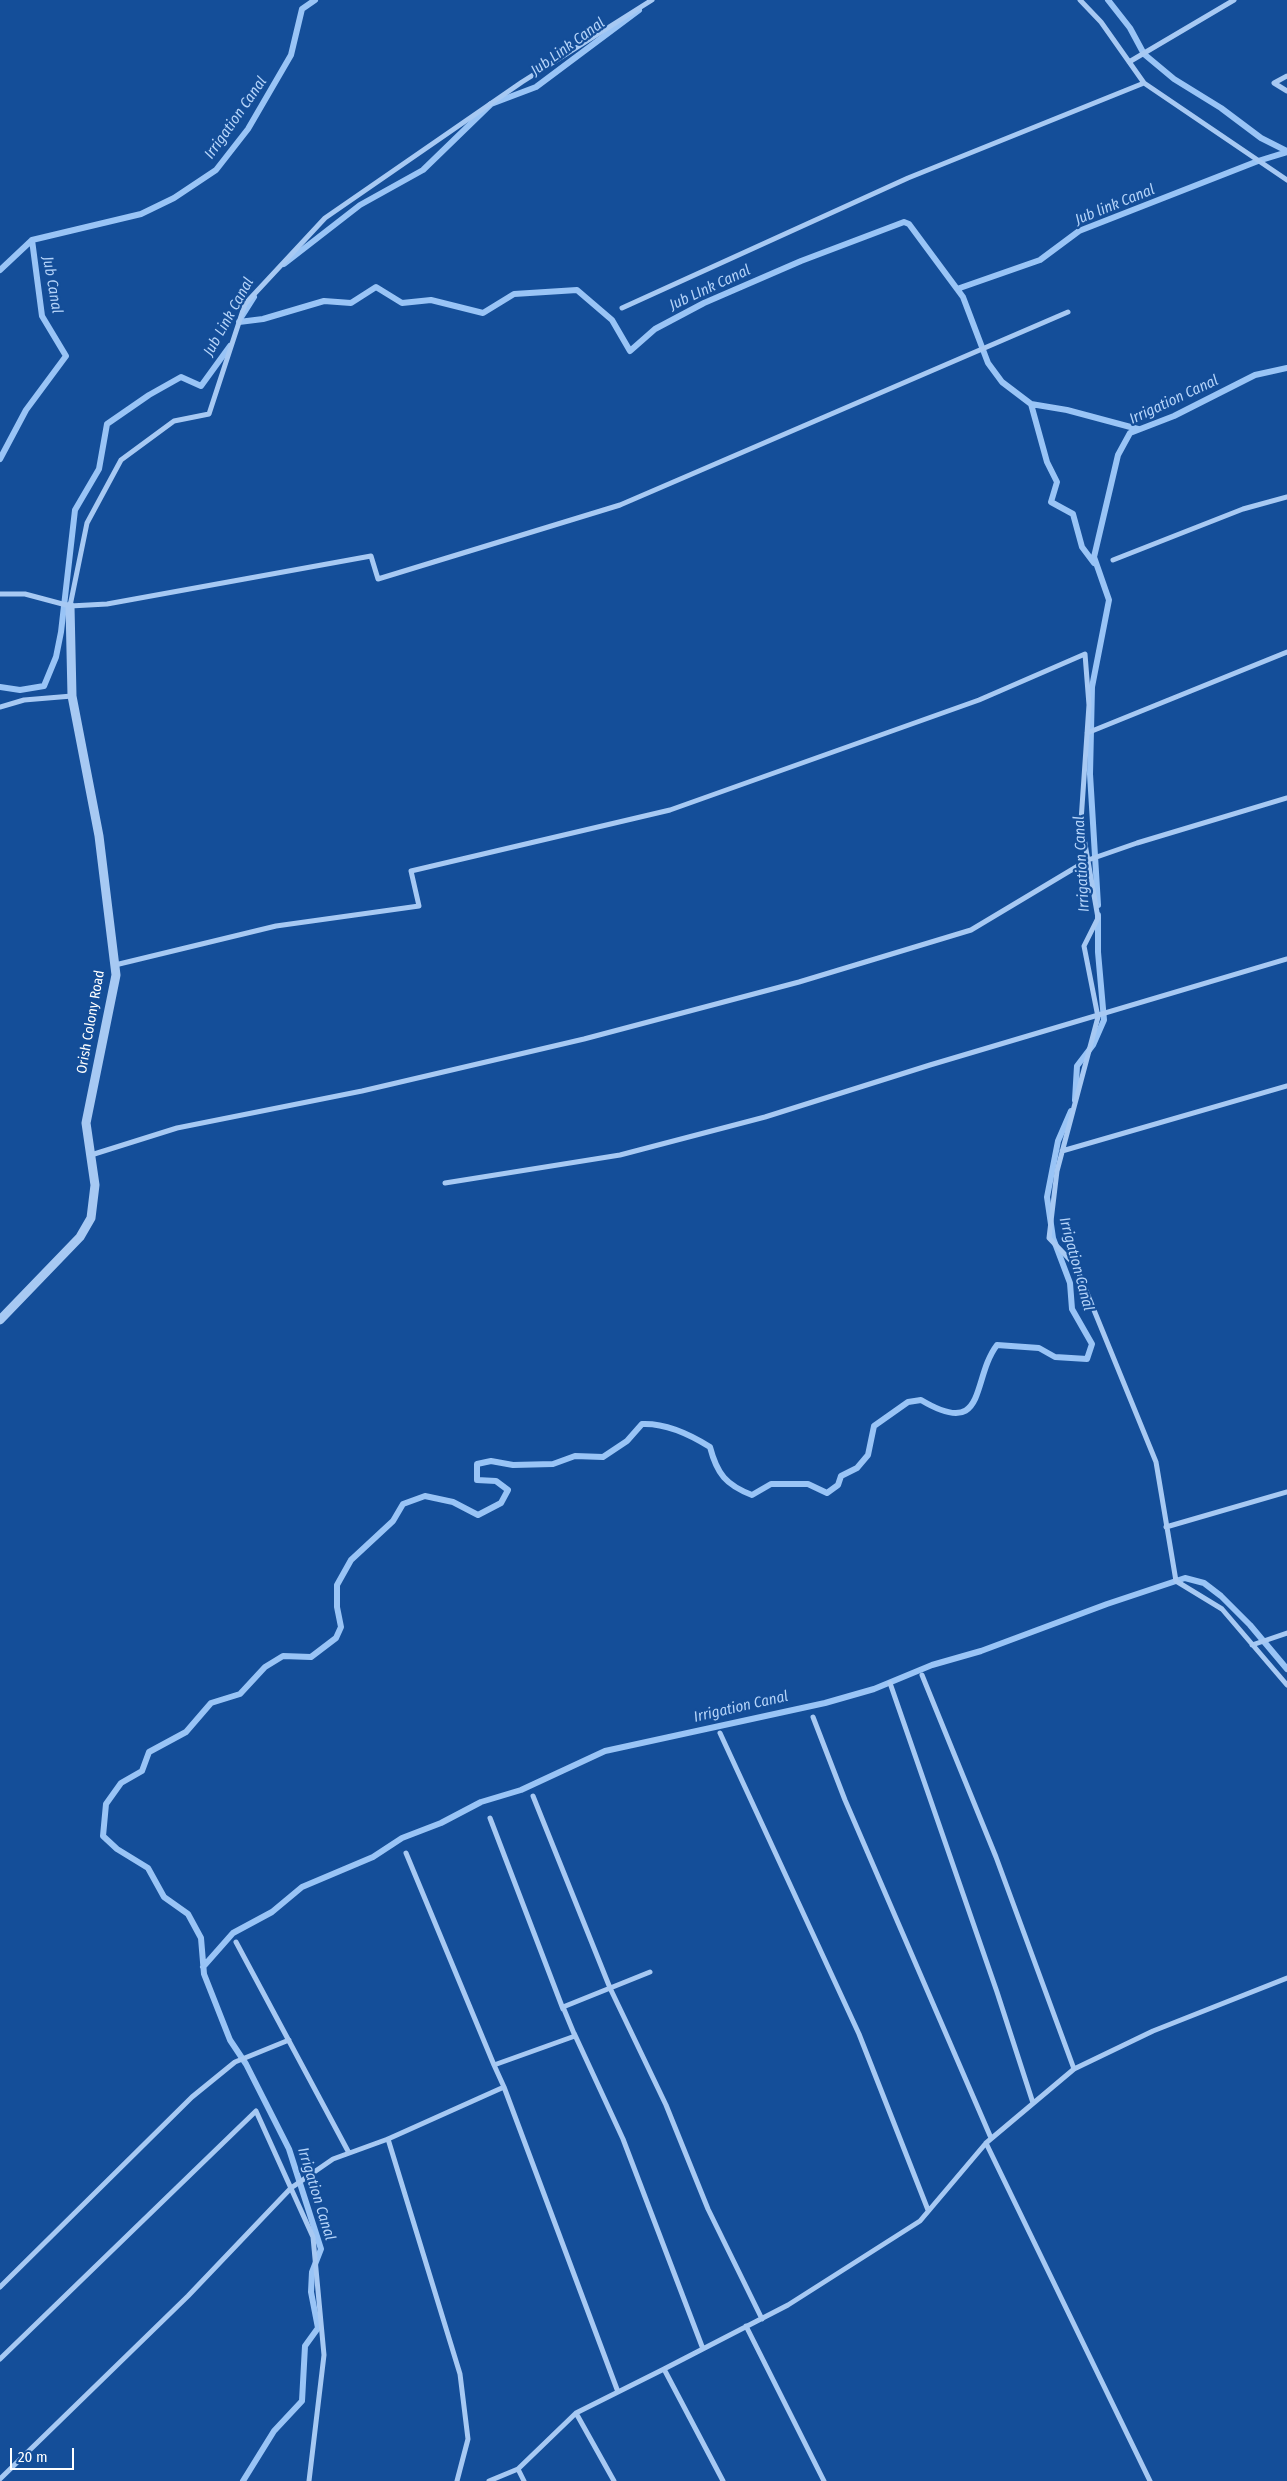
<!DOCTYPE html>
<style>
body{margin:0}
#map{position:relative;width:1287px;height:2481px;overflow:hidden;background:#144e99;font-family:"Fira Sans Condensed",sans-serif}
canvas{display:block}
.scale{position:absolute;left:10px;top:2448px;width:64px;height:22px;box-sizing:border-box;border:2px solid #fff;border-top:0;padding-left:6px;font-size:15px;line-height:18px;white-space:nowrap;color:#fff;-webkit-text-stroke:4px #144e99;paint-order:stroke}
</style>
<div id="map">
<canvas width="1287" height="2481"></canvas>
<div class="scale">20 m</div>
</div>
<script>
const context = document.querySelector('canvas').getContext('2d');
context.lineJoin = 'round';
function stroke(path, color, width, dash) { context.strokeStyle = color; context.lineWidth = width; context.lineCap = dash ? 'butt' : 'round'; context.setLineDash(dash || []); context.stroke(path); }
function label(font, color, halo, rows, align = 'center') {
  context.font = font + ' "Fira Sans Condensed",sans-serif'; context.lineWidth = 4.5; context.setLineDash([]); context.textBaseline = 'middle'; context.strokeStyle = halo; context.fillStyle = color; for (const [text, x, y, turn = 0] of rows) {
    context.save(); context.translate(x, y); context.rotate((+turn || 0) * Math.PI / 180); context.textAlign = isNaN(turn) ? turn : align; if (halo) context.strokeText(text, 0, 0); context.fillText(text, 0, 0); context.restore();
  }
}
stroke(new Path2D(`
 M1108,0L1130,28L1144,54L1174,79L1221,108L1261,138L1287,151
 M284,264L360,205L423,170L491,104L536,87L639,10
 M0,270L32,240L141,214L174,198L216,170L248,129L291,55L302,9L315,0
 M957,289L1040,260L1079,231L1258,161L1287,152
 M242,316L254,297
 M239,322L263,319L324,301L351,303L376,287L402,303L431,300L483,313L514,294L577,290L612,320L630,351L655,329L704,303L801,261L904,222L909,224L963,297L988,363L1002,382L1031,404L1067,410L1138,429
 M1031,404L1047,462L1057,482L1051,502L1073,514L1082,547L1094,563
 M0,459L26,410L66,356L42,316L32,240
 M0,687L20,690L44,686L56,657L61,632L75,510L99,469L107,424L149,395L181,377L201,386L230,346
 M1098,905L1090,774L1092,687L1109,600L1094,557L1118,455L1130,433L1174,416L1255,375L1287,368
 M1075,1100L1077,1066L1093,1045L1104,1020L1098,952V915
 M203,1967L233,1933L272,1912L302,1887L373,1857L402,1838L441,1823L481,1802L521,1790L605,1751L825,1703L874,1689L932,1665L981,1651L1107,1604L1185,1578L1204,1583L1221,1596L1250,1625L1287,1669
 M243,2481L274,2431L302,2401L305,2346L318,2328L311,2292L312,2272L321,2249L289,2149L246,2064L230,2040L204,1974L201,1938L188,1914L164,1897L148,1868L117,1849L103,1836L106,1804L121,1783L142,1771L149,1752L186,1732L211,1703L240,1694L265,1667L283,1656L311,1657L336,1638L341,1627L337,1607V1585L351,1560L393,1521L403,1504L425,1496L453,1502L478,1515L501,1503L508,1490L496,1481L477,1480V1464L491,1461L513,1465L553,1464L575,1456L603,1457L627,1441L642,1424C665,1423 691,1435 710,1447C717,1474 726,1485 752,1495L771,1484H808L827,1493L838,1485L841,1476L857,1468L868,1455L874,1426L908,1402L921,1400C988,1440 971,1379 997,1345L1039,1348L1055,1357L1087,1359L1092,1344L1072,1309L1070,1283L1053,1238L1047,1197L1058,1141L1071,1111`), '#99c4f6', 6);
stroke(new Path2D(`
 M1080,0L1101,22L1144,83L1287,180
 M1129,62L1234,0
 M1287,76L1274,83L1287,91
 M622,308L908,178L1144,83
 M1113,560L1243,509L1287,497
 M0,594H25L70,606L107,604L371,556L378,579L620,505L1068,312
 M70,606L87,523L121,460L174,421L209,414L245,304L325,218L522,82L652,0
 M0,707L24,700L72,696
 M1087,733L1287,652
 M115,965L276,926L419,906L411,871L670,810L979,700L1085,654L1089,705L1081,821L1098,918L1084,946L1098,1017L1057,1171L1049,1238L1076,1266L1156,1462L1176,1581L1222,1609L1287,1685
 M1062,1151L1287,1086
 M91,1155L177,1128L362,1091L584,1039L799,982L971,930L1088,860L1137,843L1287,798
 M445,1183L620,1155L765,1117L930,1065L1287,959
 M1166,1527L1287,1492
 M1252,1645L1287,1633
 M922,1675L996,1857L1074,2069
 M890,1683L997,1992L1033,2103
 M813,1717L845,1800L991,2138
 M720,1733L859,2034L928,2210
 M533,1796L610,1988L666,2105L708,2209L762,2319
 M490,1818L563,2009
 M406,1853L494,2065
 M236,1942L349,2153
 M574,2033L623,2139L703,2349
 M504,2087L618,2392
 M388,2139L460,2374L468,2439L457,2481
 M986,2143L1150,2481
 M0,2287L192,2097L235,2062L289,2040
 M746,2326L824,2481
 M0,2359L256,2111L313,2237L324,2355L309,2481
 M664,2369L788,2305L920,2221L986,2143L1074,2069L1153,2031L1287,1978
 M576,2413L614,2481
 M0,2479L188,2296L291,2188L333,2159L388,2139L504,2087L494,2065L575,2036L563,2007L650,1972
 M489,2481L518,2469
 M524,2481L518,2469L576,2413L664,2369L723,2481`), '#a7c9f3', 5);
stroke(new Path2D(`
 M0,1320L80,1237L91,1218L95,1185L86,1123L116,975L99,836L72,696L70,606`), '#a7c9f3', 9);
label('14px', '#fff', '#144e99', [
 ["Orish Colony Road",91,1022,-80]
]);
label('italic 15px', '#b4d3f9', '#144e99', [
 ["Jub Link Canal",568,47,-36],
 ["Irrigation Canal",236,118,-55],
 ["Jub link Canal",1115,205,-22],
 ["Jub Canal",52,285,80],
 ["Jub LInk Canal",710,288,-25],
 ["Jub Link Canal",229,317,-61],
 ["Irrigation Canal",1174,400,-25],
 ["Irrigation Canal",1082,864,-93],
 ["Irrigation Canal",1076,1264,75],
 ["Irrigation Canal",741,1707,-13],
 ["Irrigation Canal",316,2194,73]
]);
</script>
